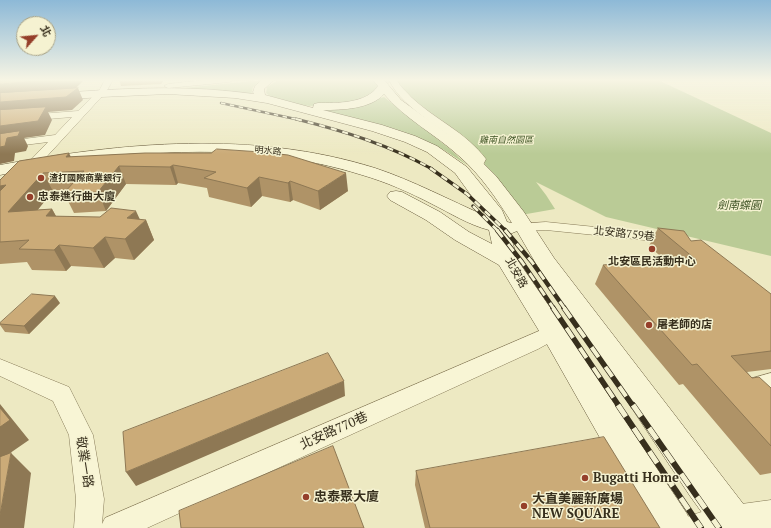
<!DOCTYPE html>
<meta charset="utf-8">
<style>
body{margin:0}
#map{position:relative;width:771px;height:528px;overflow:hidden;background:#ede9c2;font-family:"PT Serif","Noto Sans TC",serif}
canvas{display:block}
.north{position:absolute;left:16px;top:16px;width:40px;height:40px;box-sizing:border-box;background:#f5f2d1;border:1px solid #a9a489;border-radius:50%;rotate:63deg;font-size:11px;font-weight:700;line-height:16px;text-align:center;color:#372f1d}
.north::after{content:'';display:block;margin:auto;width:14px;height:18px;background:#953f2a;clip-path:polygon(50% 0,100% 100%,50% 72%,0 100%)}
</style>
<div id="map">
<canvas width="771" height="528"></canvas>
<div class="north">北</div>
</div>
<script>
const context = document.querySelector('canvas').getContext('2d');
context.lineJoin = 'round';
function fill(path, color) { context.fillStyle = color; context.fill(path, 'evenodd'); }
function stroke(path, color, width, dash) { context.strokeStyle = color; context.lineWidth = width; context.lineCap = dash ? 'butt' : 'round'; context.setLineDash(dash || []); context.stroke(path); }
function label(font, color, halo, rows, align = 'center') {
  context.font = font + ' "PT Serif","Noto Sans TC",serif'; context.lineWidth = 3; context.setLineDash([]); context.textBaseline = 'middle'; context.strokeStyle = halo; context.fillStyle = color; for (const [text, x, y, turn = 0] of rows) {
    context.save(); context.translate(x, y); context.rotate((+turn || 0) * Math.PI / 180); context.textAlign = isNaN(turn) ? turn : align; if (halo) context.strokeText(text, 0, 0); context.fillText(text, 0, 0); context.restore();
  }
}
fill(new Path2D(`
 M261,80L253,87L251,95L173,89Z
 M278,80H373L377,85V90C355,108 288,113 266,93L267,87Z
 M394,80H658L771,133V256L606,217L536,182L546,195L555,209L521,215L479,156L402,90L398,82Z
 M384,97L450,149L467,165L444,150L395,129L320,110L351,107Z`), '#bacb96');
stroke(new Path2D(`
 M385,80L388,84`), '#c9c4a1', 8, [8, 4]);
const street = new Path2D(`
 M105,80H113L106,92L5,202L0,203V192L48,142L0,148V142L55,135L72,117L0,123V117L78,111L100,89Z
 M204,80H233L230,82L168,88L164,86L168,84Z
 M389,80H397C400,87 406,91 411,97C434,119 466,132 486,159L482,167H474L472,165L474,159C451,130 404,112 389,80Z
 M546,222L674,235L679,236L681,239L679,242L674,243L546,230L524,231L519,230L517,227L519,224Z
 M553,325L560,327L563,332L560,337L538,349L147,528H74L76,499L69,435L53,401L0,376V359L69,387L93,435L104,499L102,524L105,518Z
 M771,373V391L769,392L771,394V419C758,414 745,399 739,387L742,381Z
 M771,500V528H680L684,518C711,507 742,504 771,500Z`);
const secondary = new Path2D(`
 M262,80H274L264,89L265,95L313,108L314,104L318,103C337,103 366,104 378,86L373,80H384L401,100L470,150L496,176L524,212L554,258L751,514L757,528H713L690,496L535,262L517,231L510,234L518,261L562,325L687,514L693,528H651L544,339L499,265L455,240L426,220L390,200L387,196L390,192L396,191L402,192L440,212L469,232L492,244L489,230C469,225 450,213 432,204C409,192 386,182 362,175C244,138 119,151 0,175V165C124,142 253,130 375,168C414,181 449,200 486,216L455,173L427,152L405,142L372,131L267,103L235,98L168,94L101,97L0,104V98C84,91 170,82 254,94L253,92L255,86ZM384,94C405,119 435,134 459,156C480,174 497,199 512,223L507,222L502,210L467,167L437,146L415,136L382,125L323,110C342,110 371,109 384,94Z`);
stroke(street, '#877b59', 1);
stroke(secondary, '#685b3c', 1);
fill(street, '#f8f5d5');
fill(secondary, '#f8f5d5');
const railFar5 = new Path2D(`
 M221,103L300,120`);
const railFar4 = new Path2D(`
 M296,119C344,131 389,145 432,169`);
const railFar3 = new Path2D(`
 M430,168L467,194L506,231
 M473,206L498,231`);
const railFar2 = new Path2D(`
 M497,230L522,262L554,309
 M505,230L532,262L565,309`);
const railFar1 = new Path2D(`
 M553,308L619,406
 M564,308L633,406`);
const rail = new Path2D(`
 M618,405L701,528
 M633,405L719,528`);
stroke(railFar5, '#372f1d', 2.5);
stroke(railFar4, '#372f1d', 3);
stroke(railFar3, '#372f1d', 3.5);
stroke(railFar2, '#372f1d', 4.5);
stroke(railFar1, '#372f1d', 5.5);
stroke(rail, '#372f1d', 6);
stroke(railFar5, '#f5f2d1', 1.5, [4.5]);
stroke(railFar4, '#f5f2d1', 2, [6]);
stroke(railFar3, '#f5f2d1', 2.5, [7]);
stroke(railFar2, '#f5f2d1', 3, [9]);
stroke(railFar1, '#f5f2d1', 4, [12]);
stroke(rail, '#f5f2d1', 5, [14]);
fill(new Path2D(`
 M119,80H164L161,84L121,86Z
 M145,153L348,191L320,210L293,200L290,202L262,196L251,207L209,197L207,188L178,183L176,185L126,184L106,211L74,213L64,193L67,190L53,191L37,210L52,209L56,216L146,220L154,240L134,260L115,258L104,268L71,266L66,271L32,270L27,262L0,264V180L71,157Z
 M658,228L691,241L771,294V369L747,372L752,378L771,388V473L760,475L683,384L679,385L595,284L603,265H644L668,263L649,246Z
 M60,303L29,334L5,332L0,325V323Z
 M416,471L660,528H425L415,485Z`), '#af9367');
fill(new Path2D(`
 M50,80H84L74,90L0,97V84Z
 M160,80H164L161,84Z
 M78,88L83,100L72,110L48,112L52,120L45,135L24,138L28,146L26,151L15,153L14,161L0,164V102Z
 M69,153L77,170L66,157Z
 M173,165L178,183L176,185L170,167Z
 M119,166L126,184L106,211L98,192Z
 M43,173L53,191L20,232L0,198V186Z
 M346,173L348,191L320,210L318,191Z
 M259,177L262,196L251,207L247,188Z
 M290,181L293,200L290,202L288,183Z
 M52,209L63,229L46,216Z
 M136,211L142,224L146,220L154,240L134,260L125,239L127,218Z
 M105,237L115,258L104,268L93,248Z
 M59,245L71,266L66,271L54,250Z
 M55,296L60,303L29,334L24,326Z
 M344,381L345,396L136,486L126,472Z
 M0,404L29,440L0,460Z
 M11,453L31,473L24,528H0V515Z`), '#8e7854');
const building = new Path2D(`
 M0,80H50L0,84Z
 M78,88L66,97L0,102V93Z
 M46,107L38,121L0,126V110Z
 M20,131L18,136L7,138L5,146L0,147V134Z
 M217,149L261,152L288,155L346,173L318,191L290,181L288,183L259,177L247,188L204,178L216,172L173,165L170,167L119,166L98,192L64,193L84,171L43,173L8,212L52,209L46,216L100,217L111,208L136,211L127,218L146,220L125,239L105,237L93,248L59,245L54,250L19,249L29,240L0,242V191L6,185L0,186V180L19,161L69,153L66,157L145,153H211Z
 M658,228L684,231L691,241L701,240L771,294V351L731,356L752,378L759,377L771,388V446L697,364L692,365L603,265L641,261L644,265L696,260Z
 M32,294L55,296L24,326L0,324V323Z
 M328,353L344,381L126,472L123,432Z
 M0,408L10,420L0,427Z
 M604,437L660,528H430L416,471Z
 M333,446L364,528H181L179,511Z
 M11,453L0,515V457Z`);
fill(building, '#cbab78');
stroke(building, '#8e7854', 1);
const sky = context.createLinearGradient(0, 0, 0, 154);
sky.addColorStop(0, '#8db9d7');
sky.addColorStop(0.52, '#f7f5e4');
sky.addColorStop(1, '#f7f5e400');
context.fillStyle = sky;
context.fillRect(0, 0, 771, 154);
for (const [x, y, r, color] of [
 [41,178,4,"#953f2a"],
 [30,197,4,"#953f2a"],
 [652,249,4,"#953f2a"],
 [649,325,4,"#953f2a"],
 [585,478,4,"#953f2a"],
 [306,497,4,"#953f2a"],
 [524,506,4,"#953f2a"]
]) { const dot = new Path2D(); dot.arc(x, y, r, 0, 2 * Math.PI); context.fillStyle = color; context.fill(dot); stroke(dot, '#f5f2d1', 1.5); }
label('italic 9px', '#3e5324', '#f5f2d1', [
 ["雞南自然園區",506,140]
]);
label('9px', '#372f1d', '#f5f2d1', [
 ["明水路",268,151,6]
]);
label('bold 9px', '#372f1d', '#f5f2d1', [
 ["渣打國際商業銀行",49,178]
], 'left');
label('bold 11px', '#372f1d', '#f5f2d1', [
 ["忠泰進行曲大廈",38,197],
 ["北安區民活動中心",652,262,"center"],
 ["屠老師的店",657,325]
], 'left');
label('italic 11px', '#3e5324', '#f5f2d1', [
 ["劍南蝶園",739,206]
]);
label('11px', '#372f1d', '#f5f2d1', [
 ["北安路759巷",624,234,6],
 ["北安路",516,273,61]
]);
label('13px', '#372f1d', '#f5f2d1', [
 ["北安路770巷",334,431,-24],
 ["敬業一路",84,462,81]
]);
label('bold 13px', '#372f1d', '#f5f2d1', [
 ["Bugatti Home",593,478],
 ["忠泰聚大廈",314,497],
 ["大直美麗新廣場",532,499],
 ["NEW SQUARE",532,514]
], 'left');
</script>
